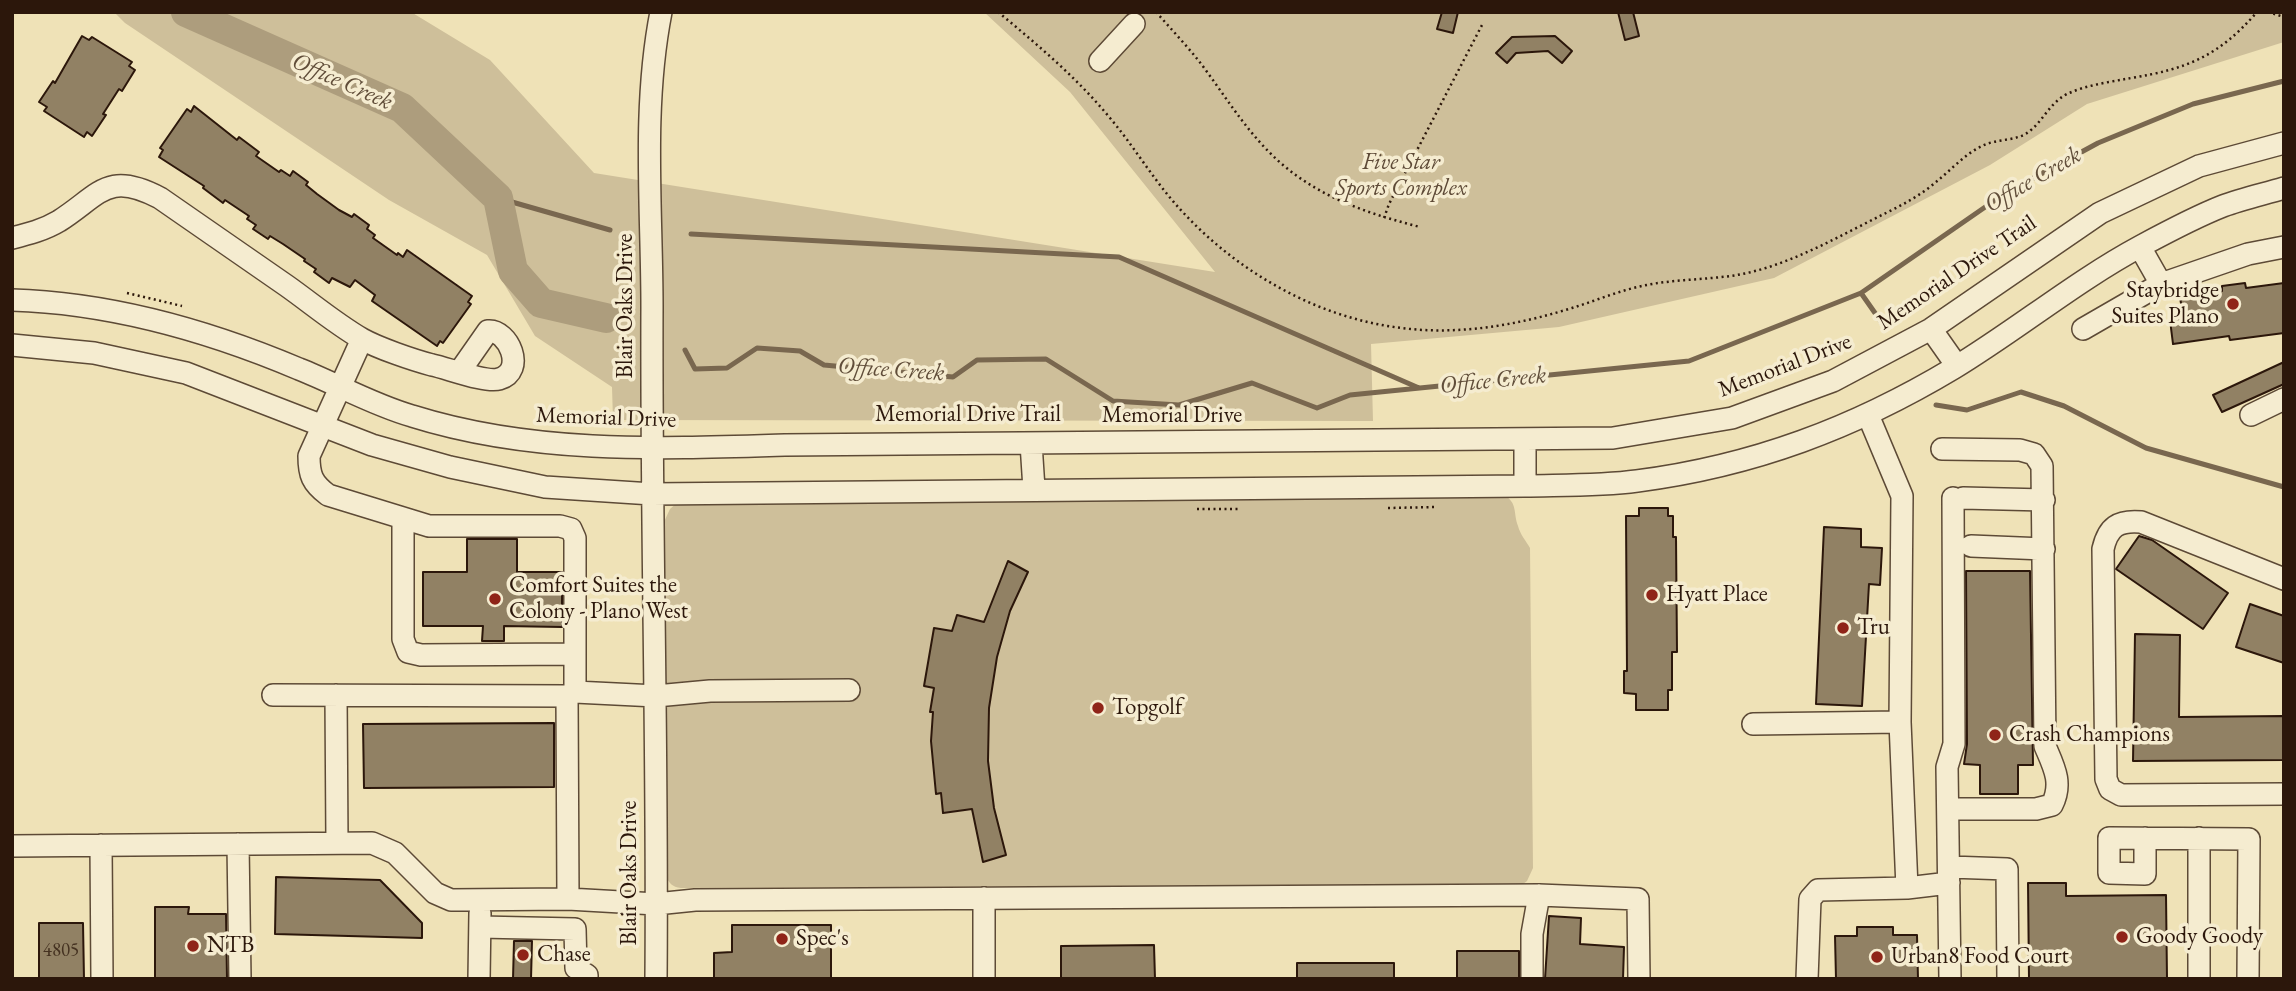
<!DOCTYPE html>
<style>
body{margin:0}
#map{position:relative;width:2296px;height:991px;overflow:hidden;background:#efe2b7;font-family:"EB Garamond",serif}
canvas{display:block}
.frame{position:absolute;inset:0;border:14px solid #2c170b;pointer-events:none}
</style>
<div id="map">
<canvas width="2296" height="991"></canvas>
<div class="frame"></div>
</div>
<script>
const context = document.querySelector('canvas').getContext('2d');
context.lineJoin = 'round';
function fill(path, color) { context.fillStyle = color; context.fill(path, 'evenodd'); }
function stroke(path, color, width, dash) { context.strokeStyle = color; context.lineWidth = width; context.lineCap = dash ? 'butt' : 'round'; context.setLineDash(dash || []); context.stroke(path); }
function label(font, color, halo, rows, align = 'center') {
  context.font = font + ' "EB Garamond",serif'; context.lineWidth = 7; context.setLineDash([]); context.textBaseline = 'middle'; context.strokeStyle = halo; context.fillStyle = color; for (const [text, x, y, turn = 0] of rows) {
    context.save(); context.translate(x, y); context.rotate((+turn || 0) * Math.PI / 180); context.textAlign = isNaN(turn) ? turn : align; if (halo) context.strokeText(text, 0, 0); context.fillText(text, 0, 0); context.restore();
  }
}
fill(new Path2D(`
 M114,12H411L490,60L594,173L1215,272L1070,92L984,12H2284V42L2087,104L1990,165L1774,278L1559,327L1371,344L1373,421L613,420L612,387L535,336L487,255L389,200L125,23Z
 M1504,495C1518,503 1513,513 1518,526C1520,534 1526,541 1530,548L1533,868L1527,881L1523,884L681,888C672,887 669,883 665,875L663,524L670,509L679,501Z`), '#cebf9a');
stroke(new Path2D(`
 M498,198L610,230
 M691,234L1119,257L1419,388
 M1861,293L1882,323
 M685,350L695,369L727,368L757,348L800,351L824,365L953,377L977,360L1046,359L1113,401L1179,405L1252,383L1317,408L1350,395L1689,361L1861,293L2004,194L2098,143L2193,104L2284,81
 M1936,405L1967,410L2021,392L2064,406L2146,448L2284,487`), '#79674f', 5);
stroke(new Path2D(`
 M186,12L402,108L498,198L513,271L541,303L606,318`), '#ad9d7d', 30);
const building = new Path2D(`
 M1442,12H1458L1453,33L1437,29Z
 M1618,12H1633L1639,36L1625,40Z
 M82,36L89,40L92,37L132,62L129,66L135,70L122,91L119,89L103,114L106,115L92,136L87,132L84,137L44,111L47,107L39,102L53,81L55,83Z
 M1555,36L1572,51L1562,63L1548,51L1516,53L1507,63L1496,53L1512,37Z
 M194,106L237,140L239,137L259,152L256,156L279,172L281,170L290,176L293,171L308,182L306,185L317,194L339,210L352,217L354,214L369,225L367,229L375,235L373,238L397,255L398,253L403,257L407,250L472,296L468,302L471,304L443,343L440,341L437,346L372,301L375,295L355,280L350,287L332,278L329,283L314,272L316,269L304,261L305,259L283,244L270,236L268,239L253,229L256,225L247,219L249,216L225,200L223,203L203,188L204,186L159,157L163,150L160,148L187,109L191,112Z
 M2245,283L2246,288L2284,283V333L2230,340L2229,336L2173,344L2169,312L2182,310L2180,297L2222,291V286Z
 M2284,362V384L2222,412L2213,395Z
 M1639,508H1668V516H1673V537H1676L1677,652H1672V690H1668V710H1636V694L1624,693V671H1627L1626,516H1639Z
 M1824,527L1861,529V547L1882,548L1880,585L1869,584L1862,706L1816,704Z
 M2139,536L2152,540L2228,593L2203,629L2116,569Z
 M467,539H517V572H562V627L504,626V641H482L483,626H423V572H467Z
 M1008,561L1028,572L1010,611L997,657L989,708L988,761L994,808L1006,855L983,862L972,809L943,813L941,793L936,794L931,741L933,712H930L934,688L924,686L934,628L952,631L957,615L984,622Z
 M1966,571H2030L2033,765H2018V794H1980V765L1964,764L1967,744Z
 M2250,604L2284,616V663L2236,647Z
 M2135,634L2180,635L2179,717L2284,716V760L2133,761Z
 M554,723V787L364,788L363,724Z
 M276,877L380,880L422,923V938L275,934Z
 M2028,883H2066V896L2166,895L2167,979H2029Z
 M155,907H189L188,914H226L227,979H155Z
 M1549,916L1581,918L1580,944L1624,947L1623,979H1545Z
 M39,923H83L84,979H39Z
 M732,925H831V979H714V953L732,952Z
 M1857,927H1893V935H1917L1918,979H1836L1835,936H1857Z
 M514,941H532L531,979H513Z
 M1154,945L1155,979H1061V946Z
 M1457,951H1519V979H1457Z
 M1297,963H1394V979H1297Z`);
fill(building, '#918164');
stroke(building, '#2c170b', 2);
const minor = new Path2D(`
 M1100,61L1134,24
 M12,238C28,234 44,230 59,221C100,195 107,170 160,198C202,227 245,257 287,286C311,303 336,324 362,339C378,348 413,360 432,365C447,368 486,383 499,379C527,371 508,329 488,331L460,371
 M2140,247L2161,284
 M12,300C111,303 209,331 299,369C337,384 373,405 412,416C533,454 659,449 785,445L1613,438L1732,418L1833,381L1931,329L2100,213L2199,166L2284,143
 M1931,329L1957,366
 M2083,329L2161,284L2248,254L2284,247
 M362,339L309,456C309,475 312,483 328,495L429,526H560L571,529L575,538V692L656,696L710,691L849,690
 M12,345L94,353L186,373L372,445L450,467L545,487L652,494L1525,486C1562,485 1600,486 1637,481C1753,466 1854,428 1954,368C2018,329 2076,281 2141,246C2167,232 2195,217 2223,206C2242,199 2264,194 2284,188
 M2251,415L2284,399
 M1525,440V486
 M1031,443L1034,489
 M1942,449L2020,450L2034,454L2042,466L2045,746C2054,767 2063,783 2052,805L2036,809H1948
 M1963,498L2044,500
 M403,518V639L408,652L421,655L575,654
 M1971,546L2044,549
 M2284,579L2141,522C2118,520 2108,527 2103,549L2106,779L2110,789L2121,795L2284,794
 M273,695L567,696
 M336,695L337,843
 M1900,722L1907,888
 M1753,724L1900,722L1902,496L1868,415
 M2145,838V874L2109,873V838L2249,839L2248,979
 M238,844L240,979
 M101,845L102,979
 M12,846L372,843L395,853L435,893L451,900L568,899L656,904L695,900L1539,895L1638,899L1639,979
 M1950,867L2007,869L2008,979
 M568,899L567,696L575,692
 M480,927L575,929L576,968L587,975V979
 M479,979L480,913
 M656,979C658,755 651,531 652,307C652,210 642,109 661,12
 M984,979V898
 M1532,979V934L1539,895
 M1807,979L1810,899L1818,890L1907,888L1949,883
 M1950,979L1947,767L1954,744L1953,498
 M2199,979V838`);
stroke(minor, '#5d4a36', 24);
stroke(new Path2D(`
 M998,12C1038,45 1077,78 1110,118C1132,144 1150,174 1172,200C1212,247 1263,284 1320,307C1406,341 1485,335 1572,308C1595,301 1618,291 1642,286C1673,279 1706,280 1737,275C1789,266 1839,236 1886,213C1904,204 1921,195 1936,182C1951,170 1965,154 1982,146C1997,138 2018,142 2031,130C2044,119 2050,103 2067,94C2086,85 2110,82 2131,78C2187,69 2219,56 2257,12
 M1156,12C1172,30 1188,47 1202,65C1228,100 1250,137 1283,165C1323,199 1370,214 1420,227
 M2268,12L2284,17
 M1384,218L1389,204L1482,25
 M127,293L182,306
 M1388,508L1437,507
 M1197,509H1239`), '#2c170b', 2.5, [2, 3.5]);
stroke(minor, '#f5ecd0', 21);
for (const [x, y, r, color] of [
 [2233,304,7,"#8f2418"],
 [1652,595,7,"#8f2418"],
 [495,599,7,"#8f2418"],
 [1843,628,7,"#8f2418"],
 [1098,708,7,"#8f2418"],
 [1995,735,7,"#8f2418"],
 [2122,937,7,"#8f2418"],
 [782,939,7,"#8f2418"],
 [193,946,7,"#8f2418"],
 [523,955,7,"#8f2418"],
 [1877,957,7,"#8f2418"]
]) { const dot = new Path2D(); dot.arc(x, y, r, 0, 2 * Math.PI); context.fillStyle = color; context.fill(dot); stroke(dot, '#f5ecd0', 2.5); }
label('19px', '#453221', null, [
 ["4805",61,951]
]);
label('italic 23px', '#5d4936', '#f5ecd0', [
 ["Five Star",1401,163],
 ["Sports Complex",1401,189]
]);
label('23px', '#2c170b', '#f5ecd0', [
 ["Memorial Drive Trail",1957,273,-34],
 ["Blair Oaks Drive",626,306,-90],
 ["Memorial Drive",1785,366,-21],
 ["Memorial Drive Trail",968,415],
 ["Memorial Drive",1172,416],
 ["Memorial Drive",606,418,2],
 ["Blair Oaks Drive",630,873,-90]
]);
label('23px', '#2c170b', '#f5ecd0', [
 ["Staybridge",2219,291,"right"],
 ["Suites Plano",2219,317,"right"],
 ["Comfort Suites the",509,586],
 ["Colony - Plano West",509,612],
 ["Hyatt Place",1666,595],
 ["Tru",1857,628],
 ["Topgolf",1112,708],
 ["Crash Champions",2009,735],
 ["Goody Goody",2136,937],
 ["Spec's",796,939],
 ["NTB",207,946],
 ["Chase",537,955],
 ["Urban8 Food Court",1891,957]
], 'left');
label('italic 24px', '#604d39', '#f5ecd0', [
 ["Office Creek",342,82,24],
 ["Office Creek",2033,180,-30],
 ["Office Creek",891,370,4],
 ["Office Creek",1493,381,-6]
]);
</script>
